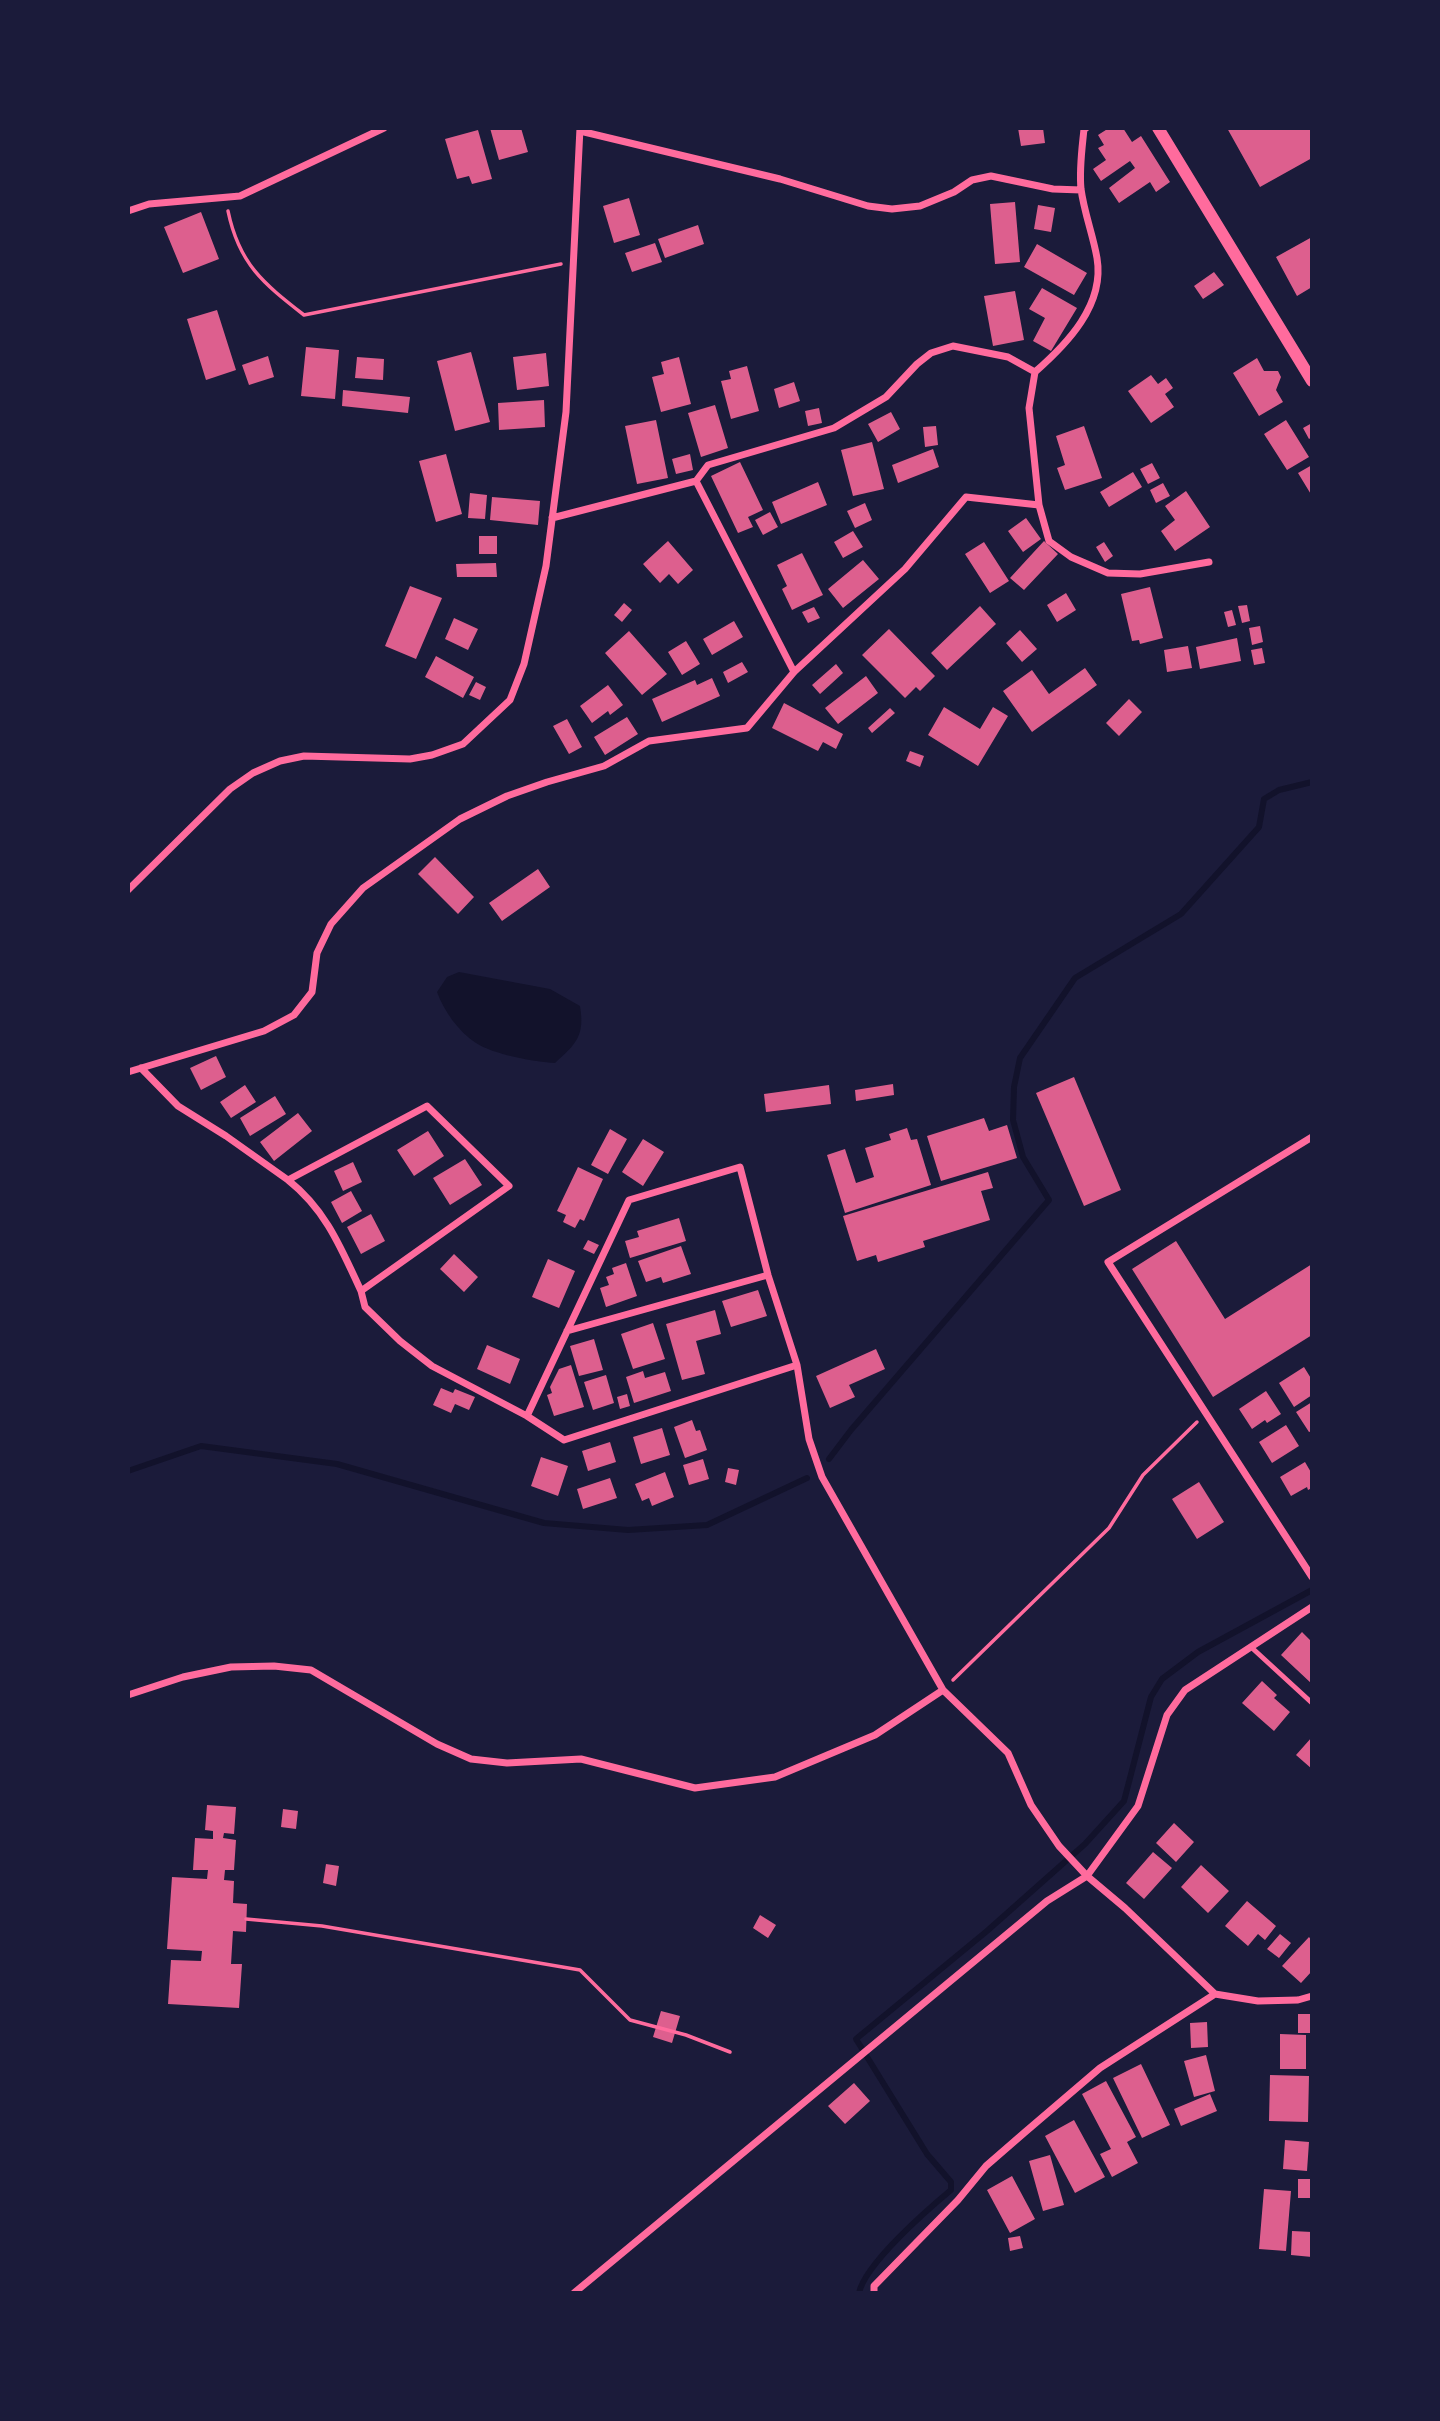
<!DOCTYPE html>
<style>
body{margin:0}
#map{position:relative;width:1440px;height:2421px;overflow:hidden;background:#1b1b3a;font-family:Poppins,sans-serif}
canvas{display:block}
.frame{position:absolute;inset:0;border:130px solid #1b1b3a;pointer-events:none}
</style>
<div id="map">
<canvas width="1440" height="2421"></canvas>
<div class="frame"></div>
</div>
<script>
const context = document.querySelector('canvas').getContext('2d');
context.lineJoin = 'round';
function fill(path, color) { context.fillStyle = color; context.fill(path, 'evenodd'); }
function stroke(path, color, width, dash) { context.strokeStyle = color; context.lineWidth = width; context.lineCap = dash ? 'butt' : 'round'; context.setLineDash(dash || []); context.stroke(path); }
fill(new Path2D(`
 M459,972L550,989L580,1006C585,1036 576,1044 555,1063C535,1062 492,1054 476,1043C458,1031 444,1011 437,992L447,977Z`), '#12122b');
stroke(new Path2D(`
 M829,1459L851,1430L1049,1200L1023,1157L1013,1120L1014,1087L1020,1058L1075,978L1181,914L1259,827L1264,799L1279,790L1312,782
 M128,1471L201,1446L337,1464L544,1523L628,1530L707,1525L807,1478
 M859,2293C865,2264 927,2210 951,2190V2182L927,2154L856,2039L987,1931L1085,1844L1124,1801L1151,1697L1162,1679L1198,1652L1312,1590`), '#12122b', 6);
fill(new Path2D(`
 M490,128H521L528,152L499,160Z
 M1018,128H1043L1045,143L1021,146Z
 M1109,128H1123L1132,142L1141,136L1170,182L1156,192L1150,182L1119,203L1109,188L1135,168L1130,161L1101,181L1093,169L1106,160L1098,148L1104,145L1098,135Z
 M1227,128H1312V158L1260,187Z
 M478,130L492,179L472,184L469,176L457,179L445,139Z
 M629,198L640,235L614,243L603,206Z
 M1015,202L1020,262L995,264L990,204Z
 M1038,205L1055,208L1051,232L1034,229Z
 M201,212L219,259L183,273L164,227Z
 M698,225L704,244L665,258L658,239Z
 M1312,237V287L1297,296L1276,257Z
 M655,243L662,262L632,272L625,253Z
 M1037,244L1087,273L1074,295L1024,267Z
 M1214,272L1224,285L1203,299L1194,286Z
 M1042,288L1077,308L1051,351L1033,341L1045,318L1029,309Z
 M1015,291L1024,340L993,346L984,296Z
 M217,310L236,370L206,380L187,319Z
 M306,347L339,350L335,399L301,396Z
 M471,352L490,422L455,431L437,361Z
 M546,353L549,386L517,390L513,357Z
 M268,356L274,377L249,385L242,365Z
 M357,357L384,359L383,380L355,378Z
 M679,357L691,404L661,412L652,377L664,374L661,362Z
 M1257,358L1264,371H1278L1281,377L1276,390L1283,402L1259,416L1233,373Z
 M747,366L759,411L731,419L721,381L731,379L729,371Z
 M1151,375L1158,384L1166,378L1173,388L1165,394L1174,407L1151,423L1128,391Z
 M794,382L800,401L779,408L774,389Z
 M343,390L410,397L408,413L342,406Z
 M544,400L545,427L499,430L498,403Z
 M715,405L728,448L701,457L688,413Z
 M819,408L822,423L808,426L805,411Z
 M891,412L900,429L878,442L868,424Z
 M656,420L668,478L637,484L625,426Z
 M1286,420L1309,457L1287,470L1264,434Z
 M1312,423V437L1309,439L1303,428Z
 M936,426L938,445L925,447L923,427Z
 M1084,426L1102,478L1065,490L1057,468L1065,465L1056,436Z
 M872,442L884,489L853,496L841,450Z
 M933,449L939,467L898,483L892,465Z
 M446,454L462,514L436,522L419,461Z
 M690,454L693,470L676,474L672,459Z
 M740,462L763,510L748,517L753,527L738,533L711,476Z
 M1152,463L1160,478L1148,484L1140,469Z
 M1312,465V496L1298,473Z
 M1133,472L1142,487L1109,507L1100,492Z
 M818,482L827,505L781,524L772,502Z
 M1163,483L1170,496L1156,503L1150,490Z
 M1186,491L1210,527L1175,551L1161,531L1175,520L1165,506Z
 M470,493L487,495L485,519L468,518Z
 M492,497L540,501L538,525L490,520Z
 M865,503L872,520L855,528L847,511Z
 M770,512L778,527L763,535L755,520Z
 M1026,518L1041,539L1023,552L1008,531Z
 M853,531L863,547L843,558L834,542Z
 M479,536H497V554H479Z
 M668,541L693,570L678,584L669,574L660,583L643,564Z
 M1044,541L1058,554L1024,590L1010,578Z
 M984,542L1009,581L990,593L965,554Z
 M1104,542L1113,556L1105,562L1096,547Z
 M802,553L823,595L792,610L782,589L787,586L777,565Z
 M863,560L879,579L843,608L828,589Z
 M496,563L497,577H457L456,564Z
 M410,586L442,598L416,659L385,646Z
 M1150,587L1163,638L1140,644L1139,640L1132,641L1121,594Z
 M1066,593L1076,610L1057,622L1047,605Z
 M624,603L632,610L622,622L614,615Z
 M1247,605L1250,621L1242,623L1238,606Z
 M980,606L996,624L947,670L931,653Z
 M814,607L820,618L808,623L802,612Z
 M1232,610L1236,625L1228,627L1224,612Z
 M454,618L478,629L468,650L445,639Z
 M734,621L743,637L712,655L703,639Z
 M1260,626L1263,642L1252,645L1249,628Z
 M889,629L935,676L920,691L916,687L905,698L862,655Z
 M1020,630L1037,649L1022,662L1006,643Z
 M629,631L667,674L642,695L605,653Z
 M1237,638L1241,661L1200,669L1196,647Z
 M686,641L700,664L682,675L668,652Z
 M1188,646L1192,668L1167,672L1164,650Z
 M1262,648L1265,663L1254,665L1251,650Z
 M436,656L474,677L463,698L425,677Z
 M742,662L748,672L728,683L723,672Z
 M836,664L843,673L820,694L812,685Z
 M1085,668L1097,685L1032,732L1003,691L1032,670L1049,694Z
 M866,676L878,693L838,724L825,708Z
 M712,678L720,696L662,722L652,699L695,680L697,685Z
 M476,682L486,687L480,700L469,695Z
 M608,685L623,705L610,715L608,711L592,723L580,706Z
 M1129,699L1142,712L1119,736L1106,723Z
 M784,703L843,734L836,749L823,742L818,751L772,728Z
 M944,707L980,729L993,707L1008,716L978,766L928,735Z
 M890,708L895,713L872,733L868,728Z
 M627,717L638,734L605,755L594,737Z
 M567,719L582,747L569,754L553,726Z
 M910,751L924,756L920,767L906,761Z
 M435,857L474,897L458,914L418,874Z
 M538,869L550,887L502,921L489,903Z
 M216,1056L226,1077L201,1090L190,1068Z
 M1074,1077L1121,1190L1084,1206L1036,1093Z
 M893,1084L894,1095L856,1101L855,1090Z
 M245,1085L256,1102L231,1118L220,1102Z
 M829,1085L831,1104L766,1112L764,1094Z
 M275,1096L286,1114L250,1136L240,1118Z
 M298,1113L312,1131L274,1161L260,1142Z
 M984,1118L989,1131L1007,1125L1017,1158L941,1181L927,1136Z
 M907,1128L911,1140L917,1139L931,1185L845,1213L827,1155L845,1149L856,1183L874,1177L865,1148L891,1140L889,1134Z
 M610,1129L627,1139L608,1174L591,1165Z
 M428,1131L444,1156L414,1176L397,1150Z
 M643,1139L664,1152L643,1186L622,1172Z
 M465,1159L482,1185L450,1205L433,1178Z
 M353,1162L362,1182L343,1191L334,1171Z
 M578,1167L603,1179L584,1221L580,1219L575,1228L563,1222L566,1215L557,1211Z
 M988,1172L993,1188L981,1191L990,1220L923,1241L925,1247L878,1262L876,1255L857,1261L843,1216Z
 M351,1191L362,1211L342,1223L331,1202Z
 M371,1214L385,1241L361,1254L347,1227Z
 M679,1218L686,1241L630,1258L625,1241L639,1237L637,1231Z
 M588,1240L599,1245L594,1254L583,1249Z
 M1176,1241L1225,1319L1312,1264V1335L1213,1397L1132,1269Z
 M681,1246L691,1274L663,1283L661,1277L646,1282L638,1261Z
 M454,1254L478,1277L464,1292L440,1269Z
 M548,1259L575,1271L559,1308L532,1297Z
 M626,1263L637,1296L606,1307L600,1288L609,1285L606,1277L614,1274L612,1268Z
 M758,1290L767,1316L731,1327L722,1301Z
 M715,1310L721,1334L696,1341L705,1374L682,1380L666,1324Z
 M653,1323L665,1359L633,1369L621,1334Z
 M594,1339L603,1370L579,1376L570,1346Z
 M487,1345L520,1359L510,1384L477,1369Z
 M876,1349L885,1369L849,1385L855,1397L830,1408L816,1376Z
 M571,1365L584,1407L554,1416L547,1395L552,1393L550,1387L559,1369Z
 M1304,1367L1312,1380V1395L1294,1407L1279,1383Z
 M643,1371L645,1378L665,1372L671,1391L634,1403L626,1377Z
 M606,1375L614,1403L593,1410L584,1382Z
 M441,1388L453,1393L455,1389L475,1397L469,1410L455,1404L451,1413L433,1405Z
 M1266,1391L1281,1414L1267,1423L1265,1420L1252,1429L1239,1409Z
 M627,1394L630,1406L620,1409L617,1397Z
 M1312,1402V1431L1309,1432L1296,1412Z
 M692,1420L696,1431L700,1430L707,1450L685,1458L674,1427Z
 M1286,1425L1299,1446L1272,1463L1259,1442Z
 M662,1428L670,1455L641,1464L633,1437Z
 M610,1442L616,1462L588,1471L582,1451Z
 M541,1457L568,1466L558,1496L531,1486Z
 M703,1459L709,1479L689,1485L683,1465Z
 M1305,1462L1312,1474V1488L1308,1490L1307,1487L1291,1496L1280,1477Z
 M728,1468L739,1470L736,1485L725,1482Z
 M665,1472L674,1497L652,1506L649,1498L642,1501L635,1484Z
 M610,1478L617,1498L583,1509L577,1489Z
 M1199,1482L1224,1522L1197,1539L1172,1499Z
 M1302,1632L1312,1642V1684L1281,1655Z
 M1262,1681L1277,1695L1274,1698L1290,1712L1274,1731L1242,1703Z
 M1312,1737V1769L1296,1755Z
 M207,1805L236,1807L234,1834L224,1833L223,1838L236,1840L234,1870H225L224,1880L234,1881L233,1903L247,1904L246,1932L233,1931L231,1964H242L239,2008L168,2004L171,1960L201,1961L202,1951L167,1949L172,1877L207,1879L208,1870H193L195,1838L213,1839V1831L205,1830Z
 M283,1809L298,1811L296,1829L281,1827Z
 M1174,1823L1194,1842L1176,1862L1156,1843Z
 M1153,1852L1172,1868L1144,1899L1126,1883Z
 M326,1864L339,1866L336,1886L323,1883Z
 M1201,1865L1229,1891L1208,1913L1181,1887Z
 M1247,1901L1276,1926L1265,1940L1258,1934L1248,1946L1225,1926Z
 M760,1915L776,1925L768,1938L753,1928Z
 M1280,1934L1291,1943L1279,1958L1267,1949Z
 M1309,1937L1312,1941V1971L1301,1983L1282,1966Z
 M661,2011L680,2016L672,2043L653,2037Z
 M1298,2014H1312V2033H1298Z
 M1207,2022L1208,2047L1191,2048L1190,2023Z
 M1280,2034L1306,2035V2069H1280Z
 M1206,2055L1215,2091L1194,2097L1184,2061Z
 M1141,2064L1170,2125L1142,2138L1113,2078Z
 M1270,2075L1309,2076L1308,2122L1269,2121Z
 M1106,2081L1136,2137L1127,2142L1138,2163L1112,2177L1100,2154L1111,2149L1082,2094Z
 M854,2083L870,2101L845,2124L828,2106Z
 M1210,2094L1217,2111L1181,2126L1174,2109Z
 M1074,2120L1105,2177L1075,2193L1045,2136Z
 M1285,2140L1309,2142L1307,2171L1283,2169Z
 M1050,2155L1064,2205L1043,2211L1029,2161Z
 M1012,2176L1035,2219L1010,2233L987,2190Z
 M1298,2179H1312V2198H1298Z
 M1264,2189L1291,2191L1286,2251L1259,2249Z
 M1292,2231L1312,2232V2257L1291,2255Z
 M1020,2236L1023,2248L1010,2251L1008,2238Z`), '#dd5f8e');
stroke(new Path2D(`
 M228,211C239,264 263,283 304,315L561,264
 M953,1680L1109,1528L1143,1475L1197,1422
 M246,1919L322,1926L580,1970L630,2020L686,2035L730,2052`), '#ff6b9d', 3.5);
stroke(new Path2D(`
 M1251,1647L1312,1703`), '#ff6b9d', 5);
stroke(new Path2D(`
 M1086,128L1084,129C1082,149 1079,169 1081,189C1084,212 1093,235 1097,258C1105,305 1067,344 1035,372L1029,408L1039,505L1049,541L1071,557L1108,573L1140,574L1209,562
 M580,131L780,179L868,206L892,209L920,206L954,192L972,180L991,176L1053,189L1081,190
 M128,211L149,204L240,196L384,128
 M696,481L708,465L834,428L886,397L917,364L931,353L953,346L1008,357L1035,372
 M552,518L696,481L794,672
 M128,890L230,789L253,773L280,761L304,756L410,759L432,755L463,744L510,700L524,664L546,566L566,412L580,128
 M141,1068L178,1106L226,1136L288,1180
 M128,1072L264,1031L294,1015L312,992L317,953L331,924L363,888L460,819L507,796L547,782L604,766L649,741L747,728L794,672L905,569L966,497L1039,505
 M1312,1137L1108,1262L1312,1577
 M361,1291C341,1248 326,1210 288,1180L427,1106L509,1186L361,1291L365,1307L400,1341L432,1366L527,1416
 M567,1331L768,1275
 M797,1365L564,1440L527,1416L629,1200L740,1167L768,1275L797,1365L809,1439L822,1477L943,1690L1008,1753L1031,1805L1059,1846L1087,1876L1125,1908L1215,1994L1258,2001L1298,2000L1312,1996
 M128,1695L183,1677L231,1667L274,1666L311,1670L437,1744L471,1759L507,1763L581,1759L695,1788L775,1777L875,1735L943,1690
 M574,2293L1047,1901L1087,1876L1138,1806L1167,1715L1185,1690L1312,1607
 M874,2293V2286L958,2200L986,2166L1024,2133L1100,2068L1215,1994`), '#ff6b9d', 7);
stroke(new Path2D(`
 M1158,128L1312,381`), '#ff6b9d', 12);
</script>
